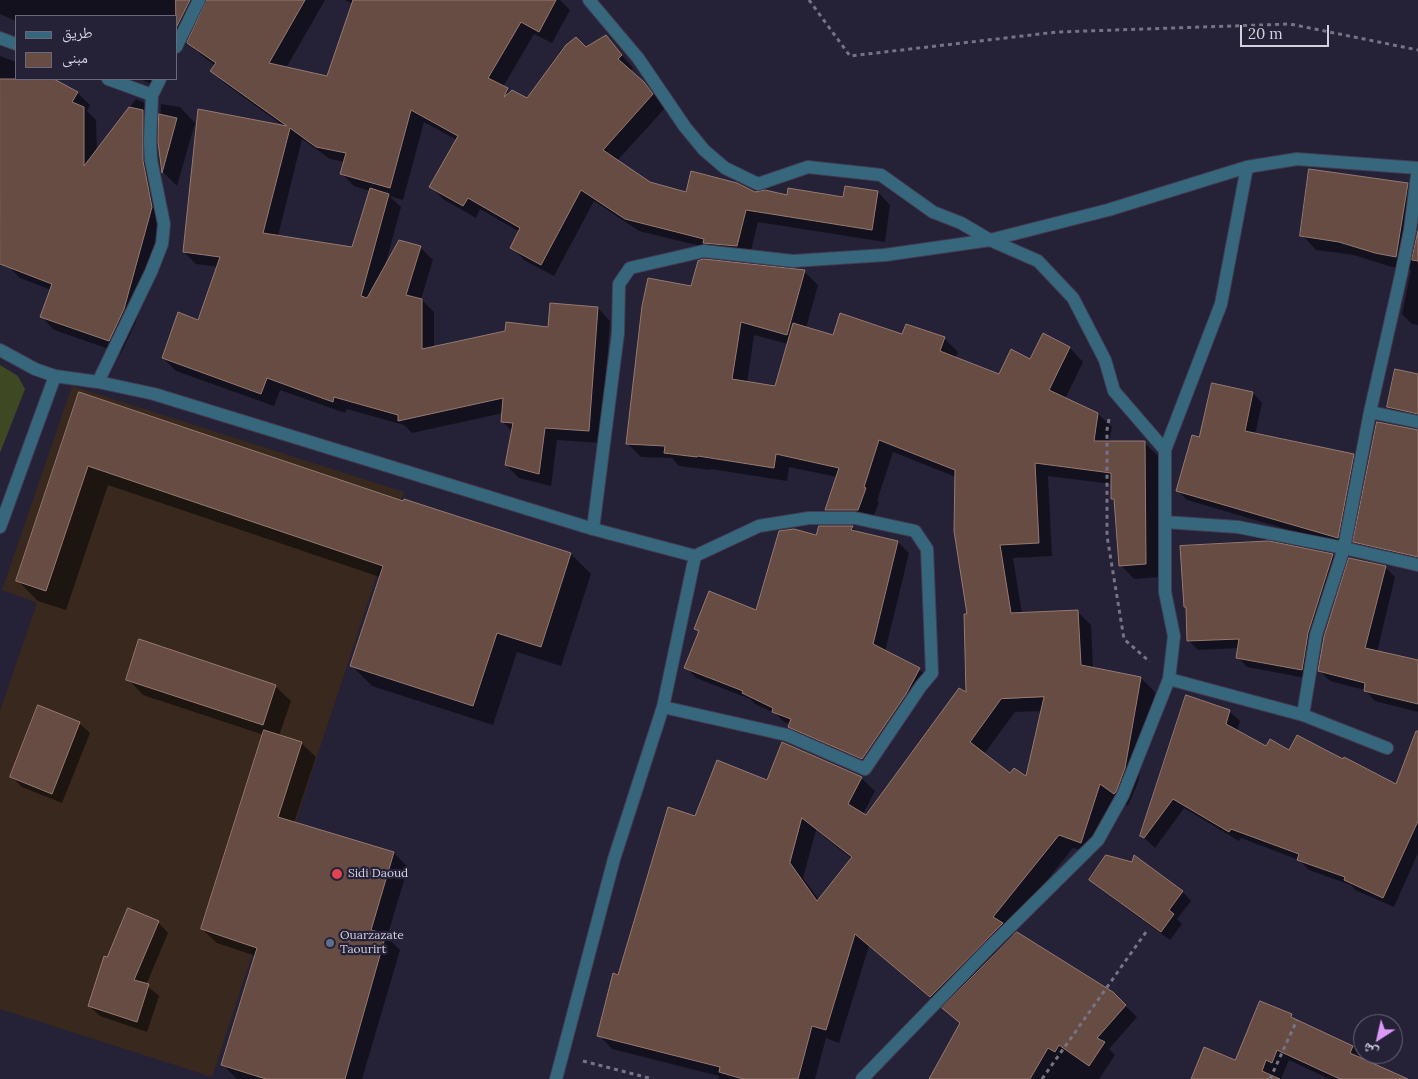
<!DOCTYPE html>
<meta charset="utf-8">
<style>
body{margin:0}
#map{position:relative;width:1418px;height:1079px;overflow:hidden;background:#252137;font-family:Lora,"Noto Naskh Arabic",serif}
canvas{display:block}
.legend{position:absolute;left:15px;top:15px;width:162px;height:65px;box-sizing:border-box;background:#252137;border:1px solid #6b677b;margin:0;padding:6px 9px;list-style:none;font-size:15px;color:#d3d1e0}
.legend li{display:flex;align-items:center;gap:10px;height:25px}
.legend b{width:25px;border:1px solid #6b677b}
.north{position:absolute;left:1353px;top:1014px;width:50px;height:50px;box-sizing:border-box;background:#252137;border:1px solid #6b677b;border-radius:50%;rotate:215deg;font-size:14px;font-weight:700;line-height:20px;text-align:center;color:#d3d1e0}
.north::after{content:'';display:block;margin:auto;width:18px;height:22px;background:#da9af6;clip-path:polygon(50% 0,100% 100%,50% 72%,0 100%)}
.scale{position:absolute;left:1240px;top:25px;width:89px;height:22px;box-sizing:border-box;border:2px solid #d3d1e0;border-top:0;padding-left:6px;font-size:15px;line-height:18px;white-space:nowrap;color:#d3d1e0;-webkit-text-stroke:4px #252137;paint-order:stroke}
</style>
<div id="map">
<canvas width="1418" height="1079"></canvas>
<ul class="legend">
<li><b style="height:6px;background:#37677d"></b>طريق</li>
<li><b style="height:14px;background:#674c44"></b>مبنى</li>
</ul>
<div class="north">ش</div>
<div class="scale">20 m</div>
</div>
<script>
const context = document.querySelector('canvas').getContext('2d');
context.lineJoin = 'round';
function fill(path, color) { context.fillStyle = color; context.fill(path, 'evenodd'); }
function stroke(path, color, width, dash) { context.strokeStyle = color; context.lineWidth = width; context.lineCap = dash ? 'butt' : 'round'; context.setLineDash(dash || []); context.stroke(path); }
function label(font, color, halo, rows, align = 'center') {
  context.font = font + ' Lora,serif'; context.lineWidth = 4.5; context.setLineDash([]); context.textBaseline = 'middle'; context.strokeStyle = halo; context.fillStyle = color; for (const [text, x, y, turn = 0] of rows) {
    context.save(); context.translate(x, y); context.rotate((+turn || 0) * Math.PI / 180); context.textAlign = isNaN(turn) ? turn : align; if (halo) context.strokeText(text, 0, 0); context.fillText(text, 0, 0); context.restore();
  }
}
fill(new Path2D(`
 M72,386L404,492L212,1077L0,1009V711L37,603L2,590Z`), '#38281e');
fill(new Path2D(`
 M0,365L18,376L25,389L0,453Z`), '#3e4823');
fill(new Path2D(`
 M0,0H325L286,68L328,77L353,4L345,0H560L570,10L552,43L534,34L503,87L511,93L528,100L586,48L606,37L633,68L631,71L657,96L665,108L617,161L650,184L687,193H755L788,197L844,198L846,187L878,192L890,205L885,242L758,222L749,258L639,231L594,201L554,276L524,260L512,247L520,232L480,209L476,218L443,199L431,187L457,140L424,122L403,200L389,196L401,207L385,266L420,247L433,260L421,299L434,312V348L549,329L598,308L610,321L601,443L557,440L551,486L519,478L506,465L513,432L502,421L503,413L412,433L404,425L347,409L345,413L280,390L274,406L176,371L163,358L199,321L218,267L196,264L184,252L285,127L224,83L212,71L216,66L201,55L188,42L186,45L181,42L176,50V16H16V21L0,14ZM302,139L330,159L345,162L342,174L354,186L370,191L352,248L278,236Z
 M0,56L16,62V79H52L78,93L90,105L87,111L96,120L97,152L136,99L143,102L156,114L155,174L164,221L136,322L121,353L54,330L42,317L51,290L20,278L8,266L0,221Z
 M140,79H159L155,86Z
 M161,104L180,107L195,123L177,186L163,172L159,142Z
 M1407,184L1418,195V220L1414,247L1416,248L1418,237V325L1412,324L1402,314L1411,270L1392,267L1354,255L1316,250L1302,235Z
 M804,271L818,285L806,328L834,336H902L944,338L958,352L955,359L999,376L1030,360L1043,335L1070,348L1083,362L1065,399L1098,414L1112,427L1109,442H1144L1158,456L1159,577L1134,579L1121,565L1115,502L1112,499V484L1048,476L1052,556L1013,558L1022,614L1077,611L1091,625L1093,669L1141,678L1155,692L1138,782L1128,806L1114,796L1094,855L1073,848L1007,930L1014,936L1112,993L1137,1017L1109,1049L1115,1055L1099,1079H931L961,1024L869,946L839,1043L826,1038L815,1079H718L719,1076L612,1049L599,1035L619,976L696,817L767,782L861,778L875,791L863,814L866,817L968,694L969,615L956,477L893,452L877,501L879,502L871,523H840L826,510L837,477L789,467L787,481L711,469V470L679,466L672,458L641,457L627,443L692,287ZM754,335L788,344L776,388L747,383ZM1042,711L1026,778L1011,775L984,754L1015,712ZM816,830L852,859L819,900L803,878Z
 M1418,375V421L1399,417L1388,407Z
 M80,393L404,503L405,500L571,554L591,574L561,666L517,652L493,725L372,686L352,666L380,577L108,485L66,610L38,601L18,581Z
 M1253,393L1262,403L1255,435L1353,455L1362,465L1347,547L1187,500L1178,491L1200,439Z
 M1418,431V564L1365,552L1355,541Z
 M852,527L857,532L898,542L909,553L885,652L919,669L930,680L916,705L873,769L800,737L789,727L790,724L784,722L776,714L755,704L750,699L696,678L686,667L700,632L696,628L757,612L817,537Z
 M1269,543L1333,555L1342,565L1317,643L1311,679L1247,667L1238,657L1239,648L1198,650L1188,640V609L1185,607Z
 M1385,567L1395,577L1377,652L1418,661V712L1375,701L1365,690L1330,681L1320,671Z
 M128,679L275,686L291,701L279,736L301,743L316,757L294,823L394,853L408,867L387,937L400,950L362,1079H237L223,1065L256,956L217,943L202,929L264,735L143,695Z
 M1229,711L1240,721L1237,731L1266,748L1290,752L1396,786L1418,729V853L1394,907L1355,890L1351,885L1309,870L1299,860L1241,838L1239,841L1184,808L1155,848L1142,836Z
 M79,723L90,733L62,803L22,787L11,776Z
 M1135,857L1183,892L1191,901L1177,919L1182,924L1170,940L1099,888L1090,880L1133,863Z
 M158,922L168,933L146,985L159,996L147,1032L100,1016L89,1006Z
 M1291,1015L1297,1021L1353,1047L1364,1058L1363,1060L1387,1079H1329L1289,1060L1281,1079H1192L1236,1061Z`), '#0007');
const building = new Path2D(`
 M176,0H190L176,28Z
 M207,0H305L269,63L327,76L353,0H556L539,32L521,22L488,78L508,88L504,97L512,90L527,98L566,45L576,37L586,47L606,35L622,55L618,59L644,82L653,94L603,150L650,182L686,192L691,171L737,183L755,192L765,190L787,195L788,188L843,197L845,186L878,191L872,230L746,210L737,246L703,243L704,239L625,219L581,190L541,265L510,248L520,228L468,198L463,206L429,187L458,136L411,110L390,188L340,174L346,153L316,147L290,128L263,233L352,247L370,188L389,194L361,296L367,298L399,240L421,246L406,295L422,299V349L505,331L506,322L548,327L550,303L598,307L589,431L545,428L539,474L505,465L513,423L501,422L503,398L398,421V415L334,397L333,402L267,378L261,394L162,358L178,312L198,320L220,257L183,252L198,109L287,126L210,71L216,63L187,43Z
 M0,79H54L78,92L72,102L84,107V166L129,107L143,110V161L152,207L124,309L109,341L40,317L52,284L0,264Z
 M159,114L177,118L162,173L158,142Z
 M1309,169L1408,183L1396,257L1375,253L1339,242L1300,236Z
 M1418,231V261L1412,260Z
 M704,259L805,270L787,335L741,322L732,379L775,386L793,323L833,335L840,313L902,334L906,324L945,337L940,351L999,374L1011,349L1030,359L1043,333L1070,347L1049,390L1098,413L1094,441H1145L1146,564L1119,566L1114,499H1111V473L1035,463L1039,543L1000,545L1011,613L1078,610L1081,665L1141,677L1125,768L1116,792L1114,794L1100,784L1081,843L1059,835L993,917L1003,923L930,997L855,934L826,1030L812,1026L798,1079H743L719,1072L720,1067L597,1036L613,973L618,975L668,807L695,816L717,760L767,780L782,742L784,743L862,777L848,804L866,815L959,688L966,692L964,614H967L954,531L955,470L879,440L864,487L866,488L858,510H825L839,468L776,454L774,468L698,456L697,457L664,453L665,446L626,444L642,306L648,278L691,286L698,261ZM1044,697L1026,776L1014,768L1010,773L970,742L1001,699ZM802,818L852,857L817,901L790,863Z
 M1395,369L1418,374V414L1387,407Z
 M1212,383L1253,392L1245,431L1354,454L1338,538L1176,491L1192,435L1199,437Z
 M79,392L403,501L404,499L571,553L541,647L497,633L473,706L350,666L383,566L88,466L46,591L16,581Z
 M1377,422L1418,430V557L1353,542Z
 M819,526H853L851,530L898,541L873,644L920,668L906,694L862,759L788,727L791,719L772,712L773,708L742,693L743,691L684,668L699,631L694,629L709,591L756,610L779,531L794,529L816,535Z
 M1269,541L1333,554L1308,633L1302,670L1236,658L1239,639L1187,641L1186,607H1184L1180,546Z
 M1349,558L1386,566L1365,648L1418,660V704L1364,691L1365,683L1318,671L1324,637Z
 M139,639L276,685L263,725L126,680Z
 M1186,695L1230,710L1226,724L1266,746L1270,739L1289,750L1297,735L1343,759L1344,757L1396,784L1416,731H1418V821L1383,898L1344,880L1345,877L1297,860L1299,854L1231,829L1229,832L1173,799L1144,838L1140,836Z
 M38,705L80,722L52,794L10,777Z
 M264,730L302,742L278,817L394,852L371,930L386,934L345,1079H266L221,1065L257,948L201,929Z
 M1106,855L1132,862L1134,855L1183,891L1169,910L1174,914L1161,932L1089,880Z
 M128,908L159,921L134,980L149,984L137,1022L88,1006L104,956L107,957Z
 M1017,932L1113,992L1126,1005L1097,1038L1105,1042L1089,1066L1059,1045L1055,1052L1048,1048L1030,1079H929L960,1023L942,1008Z
 M1260,1001L1292,1014L1291,1017L1353,1046L1350,1053L1408,1079H1340L1277,1050L1272,1063L1266,1060L1262,1071L1280,1079H1191L1204,1047L1235,1060Z`);
fill(building, '#674c44');
stroke(building, '#967970', 1);
const minor = new Path2D(`
 M589,0L638,58L685,127L704,150L725,168L758,184L808,167L881,175L933,212L961,223L990,240L1038,261L1073,298L1105,360L1114,391L1165,450
 M0,38L16,44
 M176,47L199,0
 M108,79L152,95
 M0,350L35,369L55,376L0,527
 M55,376L98,382L154,394L593,529
 M98,382L151,272L162,244L164,224L151,160L150,142L152,95L160,79
 M1370,412L1418,422
 M1165,522L1238,527L1344,548L1418,565
 M1169,679L1303,715L1387,748
 M663,707L787,735L865,769L921,686L932,673L927,549L915,531L855,518H809L759,526L695,556
 M1303,715L1316,635L1344,548L1370,412L1401,275L1410,230L1418,168
 M556,1079L614,859L663,707L695,556L593,529L618,333L619,284L630,268L704,251L793,261L885,255L990,240L1108,210L1247,167L1297,159L1418,168
 M862,1079L989,948L1098,840L1123,795L1169,679L1174,636L1165,592V450L1221,304L1247,167`);
stroke(minor, '#413d52', 14);
stroke(new Path2D(`
 M809,0L850,56L1057,32L1290,24L1418,50
 M1109,419L1107,430V536L1124,639L1150,662
 M583,1061L653,1079
 M1042,1079L1146,932
 M1270,1079L1297,1020`), '#767385', 3, [4, 4]);
stroke(minor, '#37677d', 12);
for (const [x, y, r, color] of [
 [337,874,6,"#e0444e"],
 [330,943,5,"#5c6f8a"]
]) { const dot = new Path2D(); dot.arc(x, y, r, 0, 2 * Math.PI); context.fillStyle = color; context.fill(dot); stroke(dot, '#252137', 2); }
label('12px', '#d3d1e0', '#252137', [
 ["Sidi Daoud",348,874],
 ["Ouarzazate",340,936],
 ["Taourirt",340,950]
], 'left');
</script>
